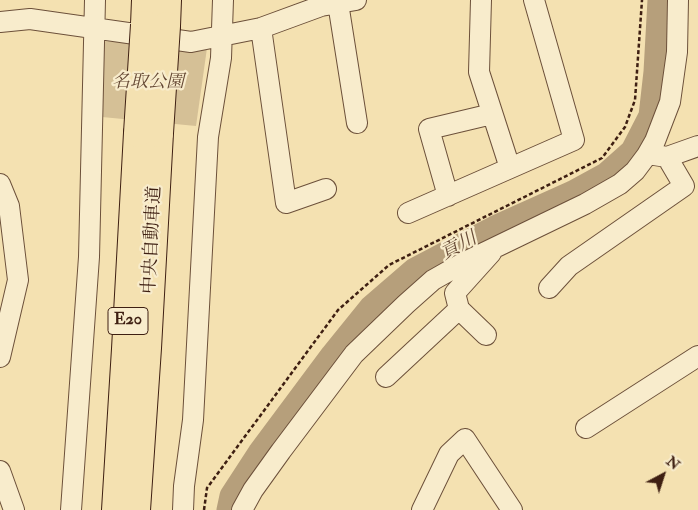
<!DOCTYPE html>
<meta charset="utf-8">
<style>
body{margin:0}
#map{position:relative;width:698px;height:510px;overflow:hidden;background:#f4e1b1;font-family:"IM FELL Double Pica",serif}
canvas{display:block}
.north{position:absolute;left:638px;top:450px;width:50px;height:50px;-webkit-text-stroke:4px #f8eccc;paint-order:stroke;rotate:40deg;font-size:14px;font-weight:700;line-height:20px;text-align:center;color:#3e1f12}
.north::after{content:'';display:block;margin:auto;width:18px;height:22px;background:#3e1f12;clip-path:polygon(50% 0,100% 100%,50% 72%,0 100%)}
</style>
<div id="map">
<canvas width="698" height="510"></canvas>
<div class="north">N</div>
</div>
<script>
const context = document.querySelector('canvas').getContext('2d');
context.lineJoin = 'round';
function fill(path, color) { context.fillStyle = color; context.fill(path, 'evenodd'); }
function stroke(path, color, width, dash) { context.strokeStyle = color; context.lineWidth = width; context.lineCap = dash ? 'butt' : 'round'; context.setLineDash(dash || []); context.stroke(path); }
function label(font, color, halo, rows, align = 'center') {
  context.font = font + ' "IM FELL Double Pica","Noto Serif JP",serif'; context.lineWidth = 4.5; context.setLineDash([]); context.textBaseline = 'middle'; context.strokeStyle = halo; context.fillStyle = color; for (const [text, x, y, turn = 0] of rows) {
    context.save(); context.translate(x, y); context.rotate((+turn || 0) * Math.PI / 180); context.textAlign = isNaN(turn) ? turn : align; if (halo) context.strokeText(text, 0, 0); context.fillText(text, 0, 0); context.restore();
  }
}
fill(new Path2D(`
 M101,41L207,48L196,126L102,117Z`), '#d5c096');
stroke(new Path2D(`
 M229,510L232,496L260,453L333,355L371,308L415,270L495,228L573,193L606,175L633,151L651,116L656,72L660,0`), '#b69f7b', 25);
const minor = new Path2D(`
 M481,0L479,72L510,168
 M338,3L357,123
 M0,22L30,19L191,42L261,28L321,6L356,0
 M261,28L286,203L326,189
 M654,155L667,157L698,146
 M0,184L9,206L18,280L0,357
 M448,196L429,129L492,114
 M408,213L574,140L534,0
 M549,288L569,266L684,186L667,157
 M486,335L459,309L455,293L491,253
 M386,377L459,309
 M586,428L698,356
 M0,471L14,510
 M71,510L89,257L95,0
 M183,510L184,486L193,420L208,137L221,58L223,0
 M242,510L253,490L281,451L354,354L406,304L433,280L463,263L585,204L620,184L635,171L647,155L655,141L670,102L677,52L678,0
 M422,510L449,454L465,439L512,510`);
const highway = new Path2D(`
 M145,25L146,0
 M166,26L167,0
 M116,510L126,349L138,133
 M136,510L147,348L159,133`);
stroke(minor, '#6c503a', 22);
stroke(highway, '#3e1f12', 30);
stroke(new Path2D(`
 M204,510L207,488L338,310L389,265L602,158L625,127L635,100L642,0`), '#3e1f12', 2.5, [4, 2.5]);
stroke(minor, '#f8eccc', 20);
stroke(highway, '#f4e1b1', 28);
const highwayBridge = new Path2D(`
 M138,133L145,25
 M159,133L166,26`);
stroke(highwayBridge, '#3e1f12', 30, []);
stroke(highwayBridge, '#f4e1b1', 28);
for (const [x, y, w] of [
 [128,321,40]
]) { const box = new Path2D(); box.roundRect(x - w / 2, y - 13.5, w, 27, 4); context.fillStyle = '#f8eccc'; context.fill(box); stroke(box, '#3e1f12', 1); }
label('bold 16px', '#3e1f12', null, [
 ["E20",128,321]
]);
label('italic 18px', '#644733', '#f8eccc', [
 ["名取公園",148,83]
]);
label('18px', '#3e1f12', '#f8eccc', [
 ["中央自動車道",153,240,-87]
]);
label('italic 19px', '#684c37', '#f8eccc', [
 ["貢川",459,247,-28]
]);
</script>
